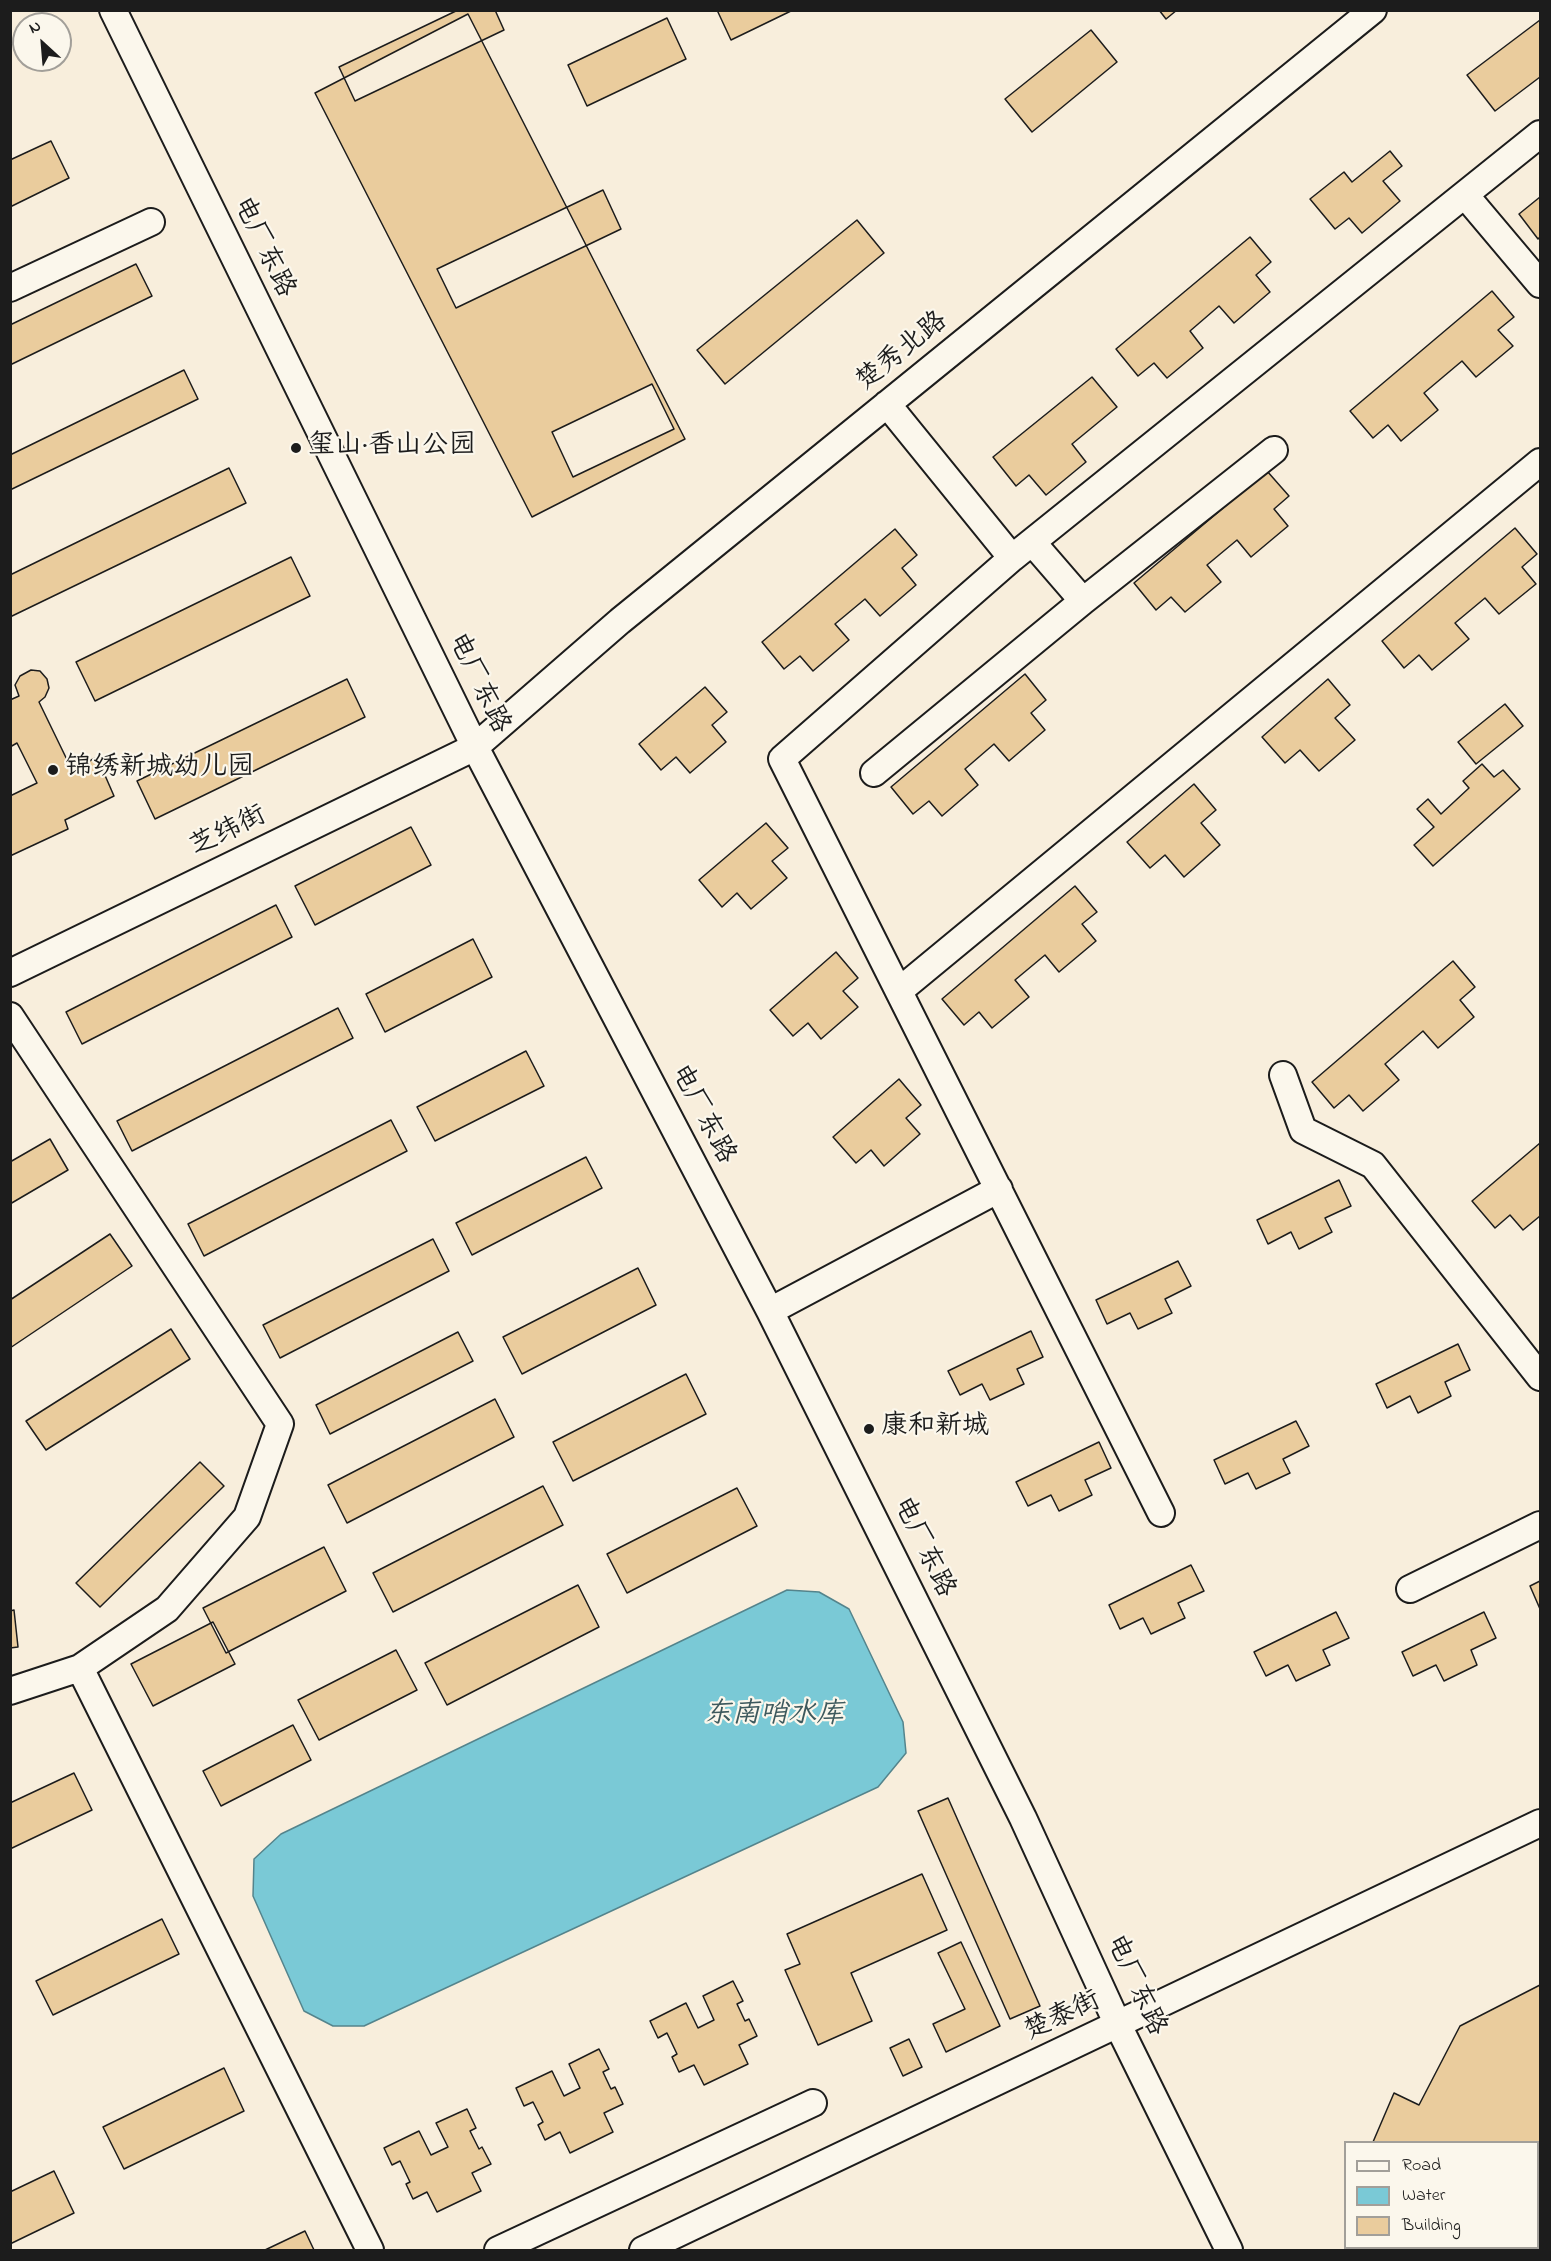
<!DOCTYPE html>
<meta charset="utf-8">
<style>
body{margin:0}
#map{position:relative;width:1551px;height:2261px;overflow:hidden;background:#f8eedc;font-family:"Indie Flower",sans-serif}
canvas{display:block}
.frame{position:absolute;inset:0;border:12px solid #1c1c1c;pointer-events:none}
.legend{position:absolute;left:1344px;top:2141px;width:195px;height:108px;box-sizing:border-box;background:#fbf7ec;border:2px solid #a29f99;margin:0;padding:8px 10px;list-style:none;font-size:18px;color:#1c1c1c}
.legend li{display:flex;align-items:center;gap:12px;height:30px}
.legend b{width:30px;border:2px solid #a29f99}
.north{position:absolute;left:12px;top:12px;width:60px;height:60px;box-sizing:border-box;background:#fbf7ec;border:2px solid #a29f99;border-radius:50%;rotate:334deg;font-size:16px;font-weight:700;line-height:24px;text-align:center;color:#1c1c1c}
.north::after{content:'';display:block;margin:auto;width:21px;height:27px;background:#1c1c1c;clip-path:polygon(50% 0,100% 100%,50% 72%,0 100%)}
</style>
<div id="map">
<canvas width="1551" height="2261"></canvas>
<div class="frame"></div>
<ul class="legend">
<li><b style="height:8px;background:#fbf7ec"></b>Road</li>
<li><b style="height:16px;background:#7ac9d6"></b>Water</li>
<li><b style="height:16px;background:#eacc9d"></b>Building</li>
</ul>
<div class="north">N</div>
</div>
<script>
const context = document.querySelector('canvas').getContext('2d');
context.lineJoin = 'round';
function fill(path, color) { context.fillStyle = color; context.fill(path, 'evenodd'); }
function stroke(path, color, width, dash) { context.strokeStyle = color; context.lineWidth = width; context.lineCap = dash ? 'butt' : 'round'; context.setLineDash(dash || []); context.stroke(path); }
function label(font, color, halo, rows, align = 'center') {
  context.font = font + ' "Indie Flower","LXGW WenKai TC",sans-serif'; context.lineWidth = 4.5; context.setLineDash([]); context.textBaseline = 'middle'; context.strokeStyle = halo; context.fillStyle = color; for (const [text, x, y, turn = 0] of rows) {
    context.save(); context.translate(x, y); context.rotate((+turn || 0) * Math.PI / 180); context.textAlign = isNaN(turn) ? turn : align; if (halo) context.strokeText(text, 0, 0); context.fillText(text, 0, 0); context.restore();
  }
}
const water = new Path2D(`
 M787,1590L819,1592L849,1609L903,1722L906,1753L878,1787L364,2026H333L304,2011L253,1896L254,1859L281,1834Z`);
fill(water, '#7ac9d6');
stroke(water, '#54848c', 1.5);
const building = new Path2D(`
 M458,10H495L504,30L355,101L339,67Z
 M717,10H793L731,40Z
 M1159,10H1177L1166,19Z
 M468,14L685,439L532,517L315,93Z
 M667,18L686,59L587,106L568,65Z
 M1540,20V77L1495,111L1467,75Z
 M1091,30L1117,62L1032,132L1005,99Z
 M51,141L69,178L10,207V160Z
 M1390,151L1402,166L1383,181L1400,201L1362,233L1349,218L1335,229L1310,199L1344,172L1352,182Z
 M603,190L621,229L456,308L437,269Z
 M1540,197V237L1538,239L1519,214Z
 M857,220L884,253L725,384L697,350Z
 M1250,237L1271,262L1256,275L1270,292L1234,323L1219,306L1190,331L1203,348L1167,378L1154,363L1138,376L1116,349Z
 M136,264L152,296L10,365V325Z
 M1492,291L1514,317L1498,330L1513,346L1476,377L1462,361L1424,393L1438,410L1401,441L1388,425L1373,438L1350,411Z
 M184,370L198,399L10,490V455Z
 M1092,377L1117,407L1072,444L1086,462L1046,495L1029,475L1016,486L993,457Z
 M652,384L674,429L573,477L552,432Z
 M229,468L246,503L10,617V575Z
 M1267,471L1289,496L1274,509L1288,526L1251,557L1237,540L1207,565L1221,582L1185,612L1171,597L1156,610L1134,583Z
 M1515,528L1537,554L1522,567L1536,584L1499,614L1485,598L1455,623L1469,639L1432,670L1419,655L1404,668L1382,641Z
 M895,529L917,555L902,568L916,585L880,616L865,599L835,624L849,640L813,671L800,656L784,669L762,642Z
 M291,557L310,596L95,701L76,662Z
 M31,670L40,671L47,679L49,688L45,697L39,702L72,770L97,757L114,796L65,820L68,829L10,856V796L37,783L17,743L10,747V700L19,696L15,685L20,676Z
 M1025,674L1046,700L1031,713L1045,730L1009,761L994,744L965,769L978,785L942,816L929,801L913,814L891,787Z
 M347,679L365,717L155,819L137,781Z
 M1328,679L1350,705L1335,718L1355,740L1319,771L1300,750L1285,763L1262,737Z
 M705,687L727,712L712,725L726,742L690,773L676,757L661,770L639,744Z
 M1505,704L1523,726L1476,764L1458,742Z
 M1482,764L1494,777L1503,770L1520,789L1433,866L1414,845L1434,827L1417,809L1428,799L1441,814L1469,788L1463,781Z
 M1194,784L1216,810L1201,823L1220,845L1184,877L1165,855L1150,868L1127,842Z
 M766,823L788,848L772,861L787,878L751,909L737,893L722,907L699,880Z
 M411,827L431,865L315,925L295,886Z
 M1075,886L1097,912L1082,924L1096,941L1059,972L1045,955L1015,980L1029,997L992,1028L979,1012L964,1025L942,999Z
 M276,905L292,937L82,1044L66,1012Z
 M473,939L492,977L385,1032L366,994Z
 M836,952L858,978L843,991L858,1007L821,1039L808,1023L793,1036L770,1010Z
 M1453,961L1475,987L1460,1000L1474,1017L1438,1048L1423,1031L1385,1064L1399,1080L1363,1111L1349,1095L1334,1108L1312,1082Z
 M338,1008L353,1038L132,1151L117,1121Z
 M526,1051L544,1086L435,1141L417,1107Z
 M899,1079L921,1105L906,1118L920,1134L884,1166L871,1150L856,1163L833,1137Z
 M391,1120L407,1151L204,1256L188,1224Z
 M50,1139L68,1170L10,1204V1162Z
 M1540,1143V1216L1523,1230L1510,1215L1495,1228L1472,1201Z
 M586,1157L602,1188L472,1255L456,1223Z
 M1339,1180L1351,1206L1325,1218L1332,1232L1299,1249L1291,1232L1268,1244L1257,1220Z
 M110,1234L132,1266L10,1348V1300Z
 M433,1239L449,1271L280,1358L263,1325Z
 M1178,1261L1191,1286L1165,1299L1172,1313L1138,1329L1130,1313L1107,1324L1096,1300Z
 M638,1268L656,1305L522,1374L503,1337Z
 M171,1329L190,1359L46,1450L26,1421Z
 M1031,1331L1043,1357L1017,1369L1024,1384L990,1400L982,1384L960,1395L948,1371Z
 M458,1332L473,1361L330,1434L316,1405Z
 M1458,1344L1470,1370L1445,1382L1451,1396L1418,1413L1410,1396L1387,1408L1376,1384Z
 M686,1374L706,1414L573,1481L553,1442Z
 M495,1399L514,1437L347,1523L328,1485Z
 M1296,1421L1309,1446L1283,1459L1290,1473L1256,1489L1248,1473L1225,1484L1214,1460Z
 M1099,1442L1111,1468L1085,1480L1092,1495L1059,1511L1051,1495L1028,1506L1016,1482Z
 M200,1462L224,1486L100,1607L76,1583Z
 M543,1486L563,1525L393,1612L373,1573Z
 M737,1488L757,1526L627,1593L607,1554Z
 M324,1547L346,1591L226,1653L203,1608Z
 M1191,1565L1204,1591L1178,1603L1185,1618L1151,1634L1143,1618L1120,1629L1109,1605Z
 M1540,1581V1609L1530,1586Z
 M578,1585L599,1627L447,1705L425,1663Z
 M14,1610L18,1647L10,1648V1611Z
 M1336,1612L1349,1638L1323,1650L1330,1665L1296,1681L1288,1665L1266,1676L1254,1652Z
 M1484,1612L1496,1638L1471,1650L1477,1665L1444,1681L1436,1665L1413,1676L1402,1652Z
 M213,1622L235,1664L153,1706L131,1664Z
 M396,1650L417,1690L319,1740L298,1700Z
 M293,1725L311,1760L221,1806L203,1771Z
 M74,1773L92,1810L10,1849V1803Z
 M948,1798L1040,2006L1010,2019L918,1811Z
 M922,1874L947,1930L851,1973L872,2021L818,2045L785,1970L800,1964L787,1934Z
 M162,1919L179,1954L53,2015L36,1981Z
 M961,1942L1000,2026L946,2052L933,2024L965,2009L938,1953Z
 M733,1981L743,2001L737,2004L745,2021L749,2019L757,2036L739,2045L748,2064L704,2085L694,2065L679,2072L672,2057L677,2054L667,2033L658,2038L650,2021L686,2003L698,2028L714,2020L703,1996Z
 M1540,1985V2250H1382L1380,2248H1538V2142H1373L1394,2093L1419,2105L1460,2026Z
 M909,2039L922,2067L903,2076L890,2048Z
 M599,2049L609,2069L603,2072L611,2089L615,2087L623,2104L604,2113L613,2132L570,2153L560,2132L545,2140L538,2125L543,2122L533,2102L524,2106L516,2088L552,2071L564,2096L580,2088L569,2064Z
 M224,2068L244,2111L124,2169L103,2127Z
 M467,2109L476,2128L470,2131L479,2149L482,2147L491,2164L472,2173L481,2191L437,2212L427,2192L413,2199L406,2184L410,2182L400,2161L392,2165L384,2148L419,2131L431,2155L448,2147L436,2123Z
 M54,2171L74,2213L10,2244V2192Z
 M305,2231L314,2250H265Z`);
fill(building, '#eacc9d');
stroke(building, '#1c1c1c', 1.5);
const minor = new Path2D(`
 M113,10L475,747L770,1311L1023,1818L1118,2025L1229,2250
 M1465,195L1540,284
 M10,288L151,222
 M887,404L1012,558
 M1032,542L1083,601
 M874,773L1083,601L1274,450
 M10,973L475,747L620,621L1373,10
 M899,991L1540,462
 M10,1016L280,1424L247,1517L167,1609L80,1668L10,1691
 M1283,1075L1303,1130L1373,1165L1540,1377
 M770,1311L999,1189
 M1161,1513L782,759L1012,558L1540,134
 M1410,1589L1540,1525
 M80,1668L370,2250
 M498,2250L813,2103
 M643,2250L1540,1823`);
stroke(minor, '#1c1c1c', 30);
stroke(minor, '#fbf7ec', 26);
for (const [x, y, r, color] of [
 [296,448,6,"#1c1c1c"],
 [53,770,6,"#1c1c1c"],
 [869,1429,6,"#1c1c1c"]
]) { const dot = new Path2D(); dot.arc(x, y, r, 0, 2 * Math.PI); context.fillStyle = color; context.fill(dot); stroke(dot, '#fbf7ec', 2); }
label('27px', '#1c1c1c', '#fbf7ec', [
 ["电厂东路",262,248,64],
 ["楚秀北路",903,353,-39],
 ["电厂东路",477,684,64],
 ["芝纬街",229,833,-26],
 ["电厂东路",701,1115,62],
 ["电厂东路",922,1548,64],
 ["电厂东路",1134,1986,65],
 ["楚泰街",1063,2018,-25]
]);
label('27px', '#1c1c1c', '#fbf7ec', [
 ["玺山·香山公园",308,448],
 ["锦绣新城幼儿园",65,770],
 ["康和新城",881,1429]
], 'left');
label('italic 28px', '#3d595d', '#fbf7ec', [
 ["东南哨水库",774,1716]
]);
</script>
